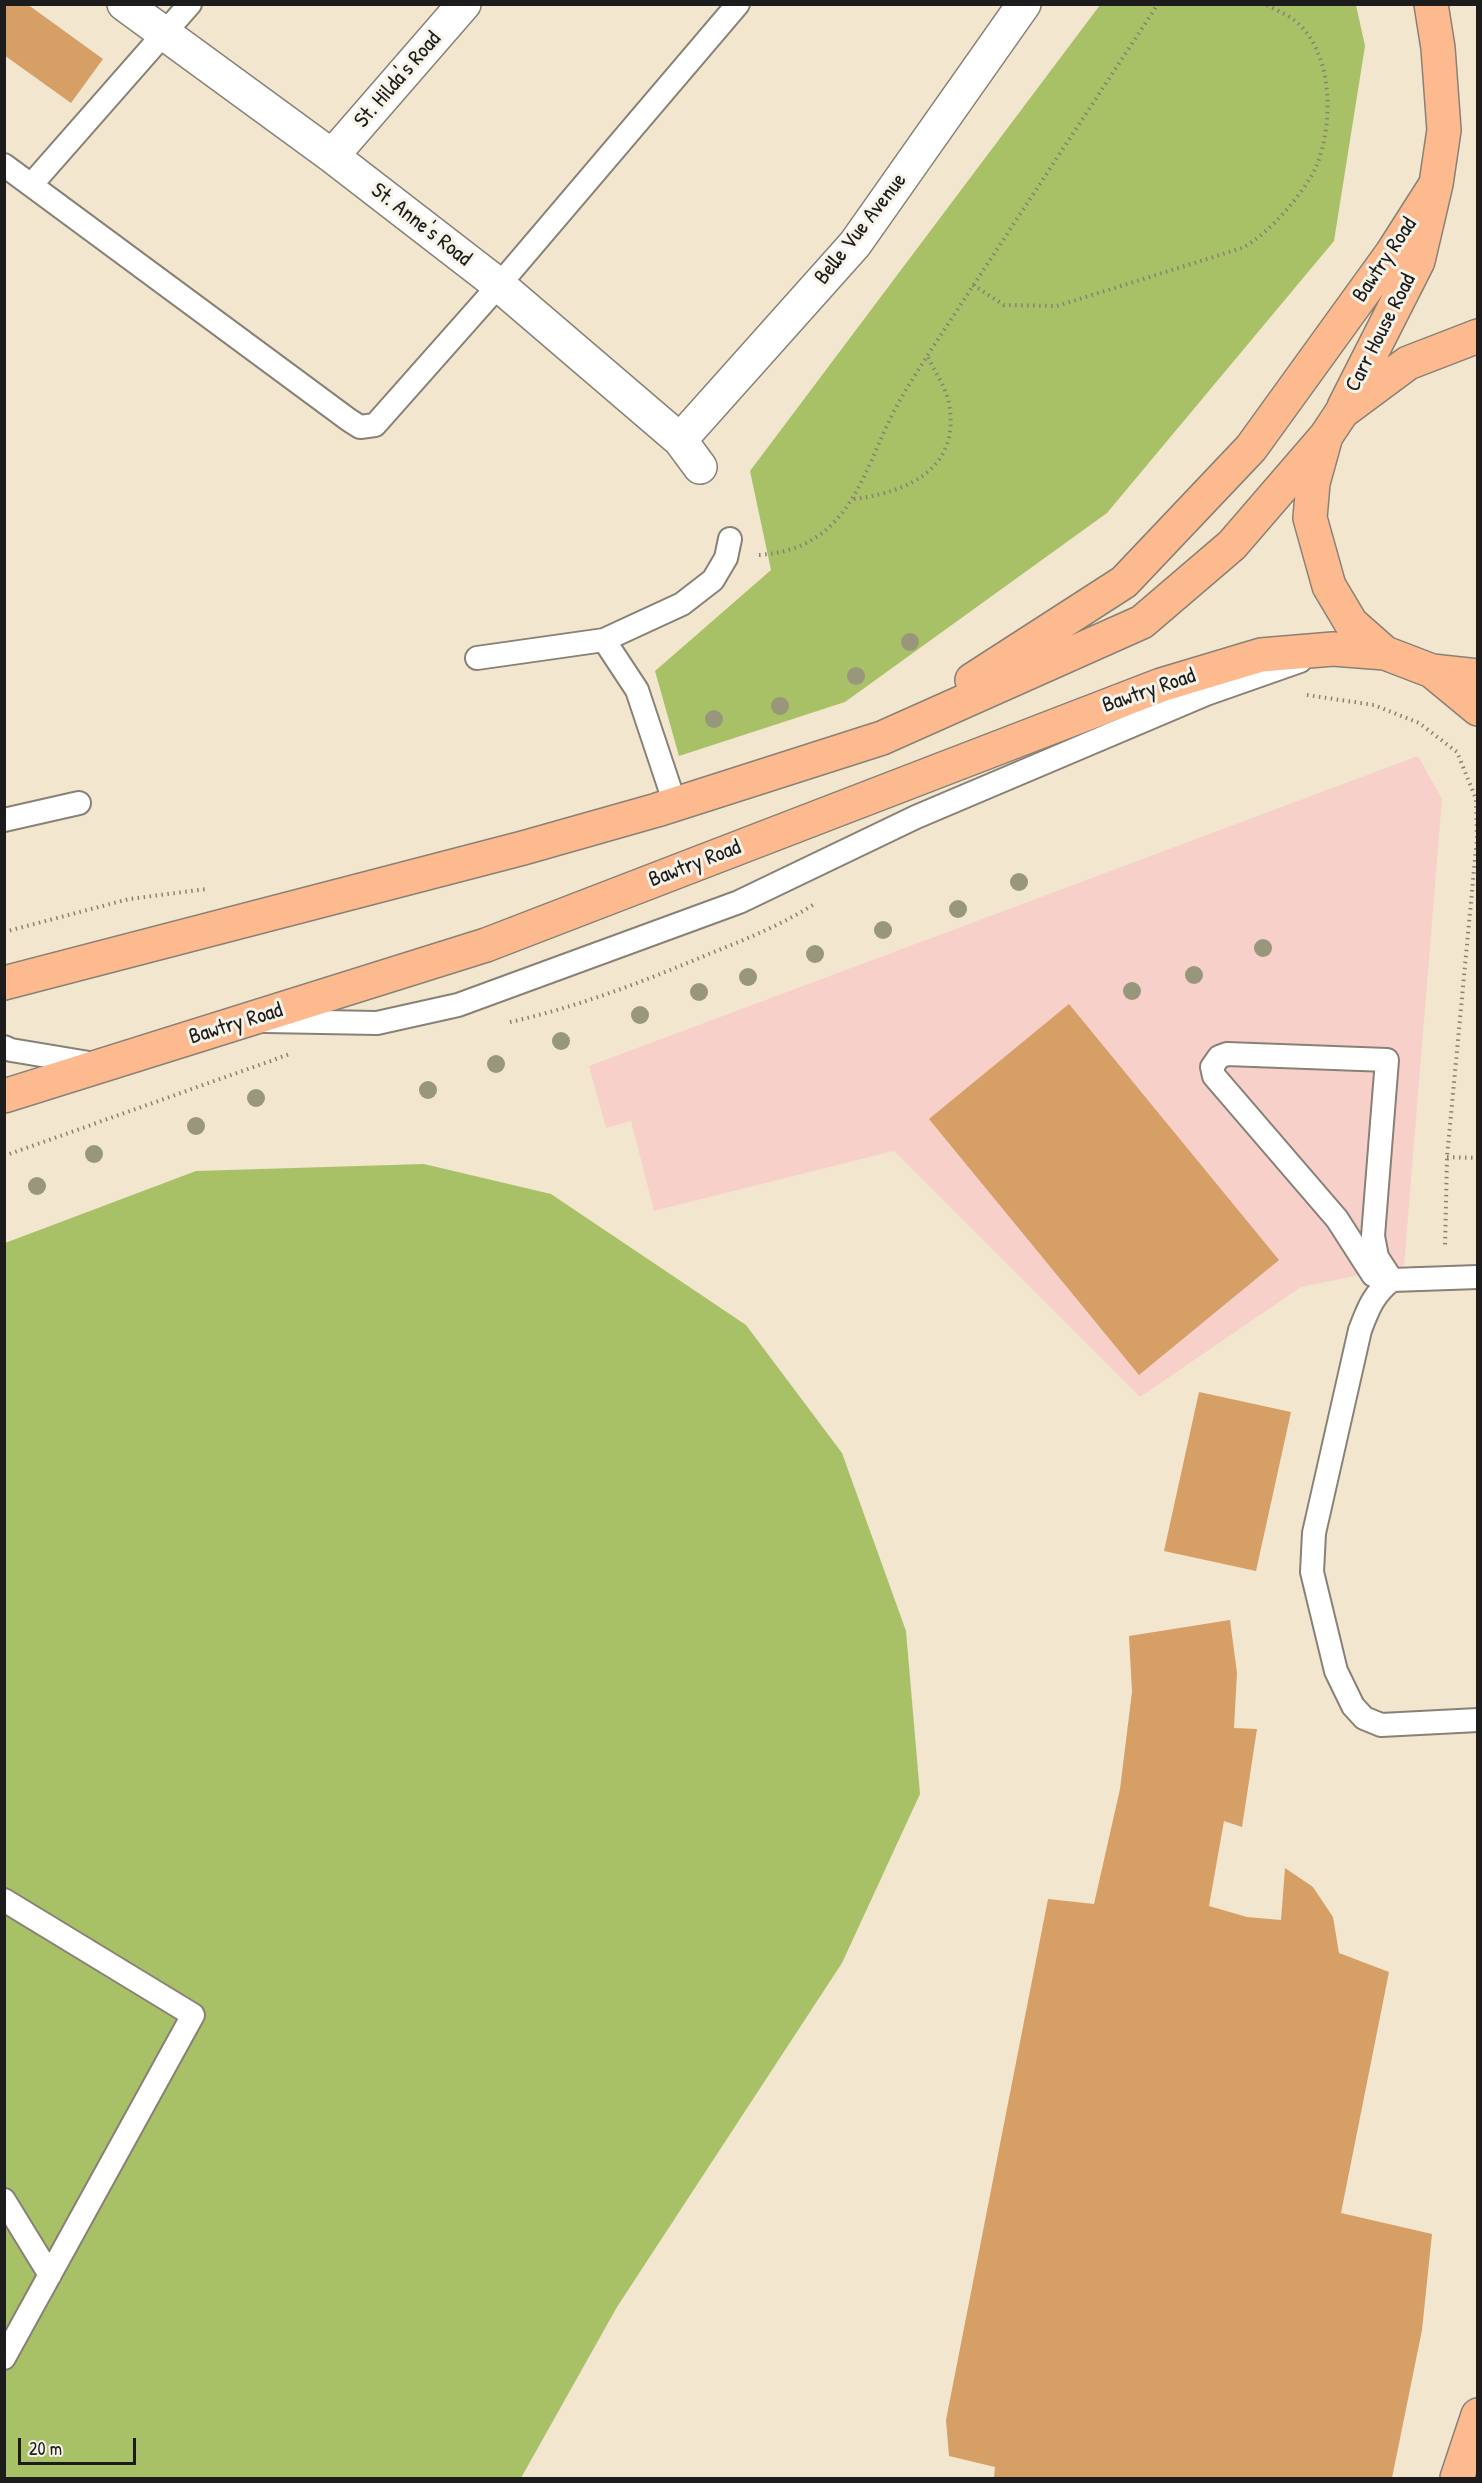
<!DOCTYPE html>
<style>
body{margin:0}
#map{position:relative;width:1482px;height:2483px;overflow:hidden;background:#f3e6cf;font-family:"Patrick Hand",sans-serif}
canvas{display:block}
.frame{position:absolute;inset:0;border:6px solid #1c1c1c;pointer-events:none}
.scale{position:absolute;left:18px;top:2438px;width:118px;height:27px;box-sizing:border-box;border:3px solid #1c1c1c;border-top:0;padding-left:8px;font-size:18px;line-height:21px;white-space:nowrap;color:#1c1c1c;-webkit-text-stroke:4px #f7f3e8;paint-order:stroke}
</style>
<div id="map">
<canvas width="1482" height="2483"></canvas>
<div class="frame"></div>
<div class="scale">20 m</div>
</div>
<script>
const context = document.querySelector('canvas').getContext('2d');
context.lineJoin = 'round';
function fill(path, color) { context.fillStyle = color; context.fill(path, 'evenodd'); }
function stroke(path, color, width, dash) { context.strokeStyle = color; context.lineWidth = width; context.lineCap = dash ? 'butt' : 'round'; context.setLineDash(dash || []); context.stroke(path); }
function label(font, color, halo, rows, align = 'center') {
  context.font = font + ' "Patrick Hand",sans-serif'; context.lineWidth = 6; context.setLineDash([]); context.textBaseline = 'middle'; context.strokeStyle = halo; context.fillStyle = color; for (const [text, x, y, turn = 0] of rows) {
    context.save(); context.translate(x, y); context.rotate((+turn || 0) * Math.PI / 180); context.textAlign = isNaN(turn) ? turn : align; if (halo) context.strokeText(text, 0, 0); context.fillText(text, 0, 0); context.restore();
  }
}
fill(new Path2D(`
 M1418,756L1442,799L1404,1266L1301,1287L1140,1397L894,1151L654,1211L631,1121L606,1128L589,1066Z`), '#f7d0ca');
fill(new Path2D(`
 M1100,5H1356L1365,46L1334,241L1107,513L845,702L679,756L655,671L771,570L750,471Z
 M424,1164L551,1194L746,1325L842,1453L906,1631L920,1794L842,1963L617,2307L521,2478H5V1243L196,1171Z`), '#a8c167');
fill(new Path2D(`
 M4,4H27L103,59L71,103L4,55Z
 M1069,1004L1279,1260L1139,1375L929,1119Z
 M1199,1392L1291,1412L1256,1571L1164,1551Z
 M1230,1620L1237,1673L1234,1728L1257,1729L1242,1827L1224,1821L1209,1906L1247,1917L1281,1920L1285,1868L1313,1887L1333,1917L1339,1953L1389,1972L1341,2213L1432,2234L1422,2330L1392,2478H994L995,2467L949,2456L946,2420L1048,1899L1094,1904L1120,1789L1132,1692L1129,1636Z`), '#d59f66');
const service = new Path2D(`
 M4,165L349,420L360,427L375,425L499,285L738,4
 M31,185L190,4
 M604,640L637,690L675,804
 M477,658L604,640L682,604L713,580L726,558L730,539
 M4,820L79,803
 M266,1021L377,1023L458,1005L739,902L916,817L1206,694L1300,661
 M4,1047L11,1050L95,1064
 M1392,1280L1377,1257L1373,1236L1387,1060L1227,1054L1219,1057L1212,1067L1214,1076L1337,1219L1373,1275L1392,1280L1478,1277
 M1392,1280C1374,1293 1368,1309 1360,1330L1314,1533L1312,1572L1336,1671L1353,1706L1364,1718L1381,1725L1478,1720
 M4,1900L193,2015L4,2358
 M4,2200L50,2275`);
const minor = new Path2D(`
 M124,4L332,156L499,285L680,440L700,467
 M332,156L464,4
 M680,440L855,244L1024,4`);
const trunk = new Path2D(`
 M1478,336L1408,363L1342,412L1326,436L1313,483L1310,518L1329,586L1351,623L1385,653L1432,671L1478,676
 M1344,407L1418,261L1436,184L1444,130L1438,48L1431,4
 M1432,671L1478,709
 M972,680L1124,582L1251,448L1392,253L1436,184
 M4,983L523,848L657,810L882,738L1142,622L1232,545L1326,436
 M4,1096L486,945L1161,685L1261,655L1333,649L1385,653
 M1457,2478L1478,2415`);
stroke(service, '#888176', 26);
stroke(minor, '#888176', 36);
stroke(trunk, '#888176', 36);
stroke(new Path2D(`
 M973,285L1004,305L1057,306L1242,248C1268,235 1304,193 1316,167C1334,124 1334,51 1294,20C1286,14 1274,9 1265,4
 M854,499C909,492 961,468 949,403C946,387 934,371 928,357
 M759,555C848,549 861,477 894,411C904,392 916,374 927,356L1158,4
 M1307,695L1374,705L1419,723L1457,752L1476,799L1477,838L1447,1157L1445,1248
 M4,932L129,899L207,889
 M510,1022C578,1007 645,981 709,954C746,939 782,925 816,903
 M4,1156L290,1054
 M1447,1157L1478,1158`), '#888176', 4, [1.5, 4.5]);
stroke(service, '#fff', 22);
stroke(minor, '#fff', 33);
stroke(trunk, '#fcba8e', 33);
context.fillStyle = '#98977b';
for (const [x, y] of [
 [910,642],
 [856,676],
 [780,706],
 [714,719],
 [1019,882],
 [958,909],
 [883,930],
 [1263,948],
 [815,954],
 [1194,975],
 [748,977],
 [1132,991],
 [699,992],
 [640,1015],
 [561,1041],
 [496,1064],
 [428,1090],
 [256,1098],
 [196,1126],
 [94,1154],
 [37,1186]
]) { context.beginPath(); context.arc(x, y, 9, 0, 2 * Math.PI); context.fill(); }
label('22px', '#1c1c1c', '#f7f3e8', [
 ["St. Hilda's Road",398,80,-49],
 ["St. Anne's Road",421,225,38],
 ["Belle Vue Avenue",861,229,-52],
 ["Bawtry Road",1385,260,-56],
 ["Carr House Road",1381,333,-63],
 ["Bawtry Road",1149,691,-19],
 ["Bawtry Road",695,864,-21],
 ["Bawtry Road",236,1024,-17]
]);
</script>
